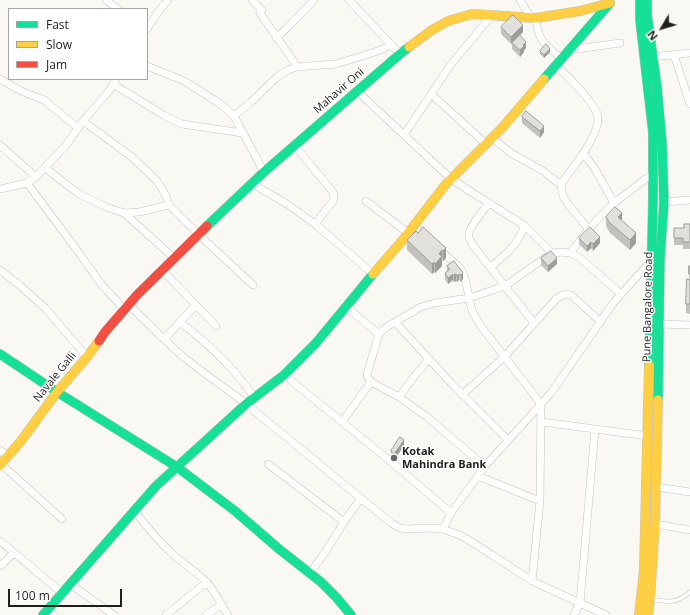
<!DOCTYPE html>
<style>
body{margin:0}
#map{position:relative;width:690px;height:615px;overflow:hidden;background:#faf8f3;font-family:"Open Sans",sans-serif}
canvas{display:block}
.legend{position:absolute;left:8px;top:8px;width:140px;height:72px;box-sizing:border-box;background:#fff;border:1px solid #a5a5a3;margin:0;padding:5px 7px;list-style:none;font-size:12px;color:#1f1e1a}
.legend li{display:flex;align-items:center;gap:8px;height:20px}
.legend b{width:20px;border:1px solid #a5a5a3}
.north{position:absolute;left:642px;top:8px;width:40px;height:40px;-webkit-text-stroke:3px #fff;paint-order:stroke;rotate:232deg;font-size:11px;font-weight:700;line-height:16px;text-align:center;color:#1f1e1a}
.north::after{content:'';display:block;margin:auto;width:14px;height:18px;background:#1f1e1a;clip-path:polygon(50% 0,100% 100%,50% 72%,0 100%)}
.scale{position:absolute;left:8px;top:589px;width:114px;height:18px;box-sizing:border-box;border:2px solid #1f1e1a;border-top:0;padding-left:5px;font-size:12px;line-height:14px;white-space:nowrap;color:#1f1e1a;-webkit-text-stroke:3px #fff;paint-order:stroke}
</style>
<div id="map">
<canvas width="690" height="615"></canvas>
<ul class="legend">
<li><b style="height:5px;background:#16e098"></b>Fast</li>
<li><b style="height:5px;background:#ffcf43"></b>Slow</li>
<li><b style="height:5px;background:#f24e42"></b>Jam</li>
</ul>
<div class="north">N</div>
<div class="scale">100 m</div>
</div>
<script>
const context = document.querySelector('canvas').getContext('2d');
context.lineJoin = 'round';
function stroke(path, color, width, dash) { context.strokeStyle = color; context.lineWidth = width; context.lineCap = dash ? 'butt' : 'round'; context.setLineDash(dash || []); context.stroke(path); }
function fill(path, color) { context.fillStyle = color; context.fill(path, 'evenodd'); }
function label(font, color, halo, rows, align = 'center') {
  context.font = font + ' "Open Sans",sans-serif'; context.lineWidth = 3; context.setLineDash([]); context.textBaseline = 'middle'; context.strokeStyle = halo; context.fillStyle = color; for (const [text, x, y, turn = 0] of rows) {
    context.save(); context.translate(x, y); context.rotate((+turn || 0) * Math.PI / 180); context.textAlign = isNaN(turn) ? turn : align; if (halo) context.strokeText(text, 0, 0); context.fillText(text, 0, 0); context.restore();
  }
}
const lane = new Path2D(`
 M652,599C668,602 677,604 690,592`);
const street = new Path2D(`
 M106,0L118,9
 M252,0L262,10
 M349,0L400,54
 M520,0L531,18
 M260,13L294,62
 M536,18C538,42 545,44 562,59
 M147,29L158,12L168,0
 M276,38L288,27L314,0
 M569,50L620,43
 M674,55L690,104
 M652,57L690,53
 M556,65C567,76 597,104 598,118C599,128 588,146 583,154C576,165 567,174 561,185L563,196L568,204L589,230
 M147,66L184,81L219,103L234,116L264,172
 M0,79L21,91L44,100L78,128
 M113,84L165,116L182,124L242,133
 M357,91L451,179L525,226L552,253
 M431,94L486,144
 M234,116L251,102L277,77L286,71L296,67L336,64L375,52L392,45
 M83,121L132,157L157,181L165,194L169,205L198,234L253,285
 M404,135L449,67L491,16
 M492,138L511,153L543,171L561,185
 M0,145L36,177
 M294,145L329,187C333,192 335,194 333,201L315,224
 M583,153L595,169L614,203
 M45,168L79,194L106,207L124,213L139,212L169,205
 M27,183L71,242L102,285L124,309
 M251,183L287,204L315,224L373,274
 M0,189L27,183L36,177L67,144L83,121L109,91L116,79
 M366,201L408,233
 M664,202L690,200
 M489,203C484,210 469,227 469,234C468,238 471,241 472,244L534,323
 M124,213L174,258
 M440,250L458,266L462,271L465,278L472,311L480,325L541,404L540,501L532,581
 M570,253L595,222L614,203L647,178L653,175
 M491,267L509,251L517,241L525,226
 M0,270L17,283L45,308L87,357
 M162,270L216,326
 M128,304C146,321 162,338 180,354C201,372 225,387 246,404L391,523L400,528L409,529L430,528L443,529L462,536L486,551L532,581L606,615
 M346,307L379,334
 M180,322C196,335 213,348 227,364C237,374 246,386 255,398
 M395,322L421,307L435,303L469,298L505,286L552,253L561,252L570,253L580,258L621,294
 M659,324L690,325
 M164,339L196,305
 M284,375L389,460L451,513
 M462,395L505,356L557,298C562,295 565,293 571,295L601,322
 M399,397L413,378L429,359
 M342,422L371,382
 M542,422L648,436
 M0,450L8,456
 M1,464L62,519
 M268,464L344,522
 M485,466L427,417L399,397L371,382L368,378L367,374L379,334L385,328L395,322L451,383L508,440
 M478,476L540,501
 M657,487L690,492
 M134,510C146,526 158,541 173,554C184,565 198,572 208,584C216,593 221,605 228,615
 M655,524L690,530
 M443,529L451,513L485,466L551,393L614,302L652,260
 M0,541L62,593
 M0,566L14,553
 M310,573L326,551L344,522L361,498
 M70,584L114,615
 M48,610L54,615
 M166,615L207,582
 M206,615L221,605
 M574,615L580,603L595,429`);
const fast = new Path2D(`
 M640,0V20L653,133V199L649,365
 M647,0V14L657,87L662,142L664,202L660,258L658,400
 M544,79L610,3
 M207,226L264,172L400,54L409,47
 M0,354L57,392L177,467L235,511L279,549L321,582L336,597L351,615
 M43,615L156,486L246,404L284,375L316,343L373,274`);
const slow = new Path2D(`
 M409,47L432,30L448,21L472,14L536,18L580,11L610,3
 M373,274L402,241L446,184L502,128L544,79
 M0,465L21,441L57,392L87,357L99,341
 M639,615L644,570L649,365
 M648,615L650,599L655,524L658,400`);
const jam = new Path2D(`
 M99,341L105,332L137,295L207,226`);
stroke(lane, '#c5c3bf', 4.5);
stroke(street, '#c5c3bf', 8);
stroke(fast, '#c5c3bf', 10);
stroke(slow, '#c5c3bf', 10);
stroke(jam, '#c5c3bf', 10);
stroke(lane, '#fefefd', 3.5);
stroke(street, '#fefefd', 7);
stroke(fast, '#16e098', 9);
stroke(slow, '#ffcf43', 9);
stroke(jam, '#f24e42', 9);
fill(new Path2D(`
 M501,27L523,32L511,44L501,34Z
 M512,43L526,48L524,50V52L520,57L512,49Z
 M540,51L550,52L544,58L540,54Z
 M522,117L544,132L540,138L522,123Z
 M606,217L622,221L636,243L630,250L610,233L606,226Z
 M690,224V249H683V245H674V228H684Z
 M418,233L446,248V258L443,261L442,260V266L435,273L434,272L432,274L407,250V240Z
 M579,238L600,243L593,251L591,248L587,252L579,244Z
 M541,258L557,264L548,272L541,265Z
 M454,261L463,279L461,282L459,280L457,282L456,281L454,282L453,280L448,284L445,280V273L447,271V266Z
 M689,266H690V314L686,313V304L689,280Z
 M404,446L394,460L391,457V451Z`), '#c2c1bd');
fill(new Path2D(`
 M523,25V32L511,44V37Z
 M526,42V48L524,50V52L520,57V50L523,45Z
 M550,49V52L544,58V55Z
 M544,126V132L540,138V131Z
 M622,213V222L618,217Z
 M636,233V243L630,250V240Z
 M600,237V243L593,251V244Z
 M591,242V248L587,252V246Z
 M446,248V258L443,261V251Z
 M442,250V266L435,273V264L439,254Z
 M557,258V264L548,272V266Z
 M434,262V272L432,274V264Z
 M463,273V279L461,282V275Z
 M453,274V280L448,284V278Z
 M456,274V281L454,282V275Z
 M459,274V280L457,282V276Z
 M404,440V446L394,460V454Z`), '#9e9d9a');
const building = new Path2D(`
 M513,15L523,25L511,37L501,27Z
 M520,35L526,42L523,45L524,46L520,50L512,43Z
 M546,44L550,49L544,55L540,51Z
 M526,111L544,126L540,131L522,117Z
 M615,207L622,213L618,217L636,233L630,240L610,223L606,217Z
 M684,224H690V242H683V238H674V228H684Z
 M423,227L446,248L443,251L442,250L439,254L442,256L435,264L434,262L432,264L407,240L416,231L418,233Z
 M590,227L600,237L593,244L591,242L587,246L579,238Z
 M551,251L557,258L548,266L541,258Z
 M454,261L463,273L461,275L459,274L457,276L456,274L454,275L453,274L448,278L445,273L450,269L447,266Z
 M689,266H690V274H689Z
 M687,279L690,280V304H686Z
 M400,437L404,440L394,454L391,451Z`);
fill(building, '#e2e0dc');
stroke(building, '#9e9d9a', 1);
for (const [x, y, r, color] of [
 [394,458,4,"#6c6a66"]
]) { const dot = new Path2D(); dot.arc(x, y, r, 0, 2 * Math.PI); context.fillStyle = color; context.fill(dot); stroke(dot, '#fff', 1.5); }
label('11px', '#1f1e1a', '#fff', [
 ["Mahavir Oni",339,91,-41],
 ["Pune Bangalore Road",648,307,-89],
 ["Navale Galli",55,377,-51]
]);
label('bold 11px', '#1f1e1a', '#fff', [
 ["Kotak",402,452],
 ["Mahindra Bank",402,465]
], 'left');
</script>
